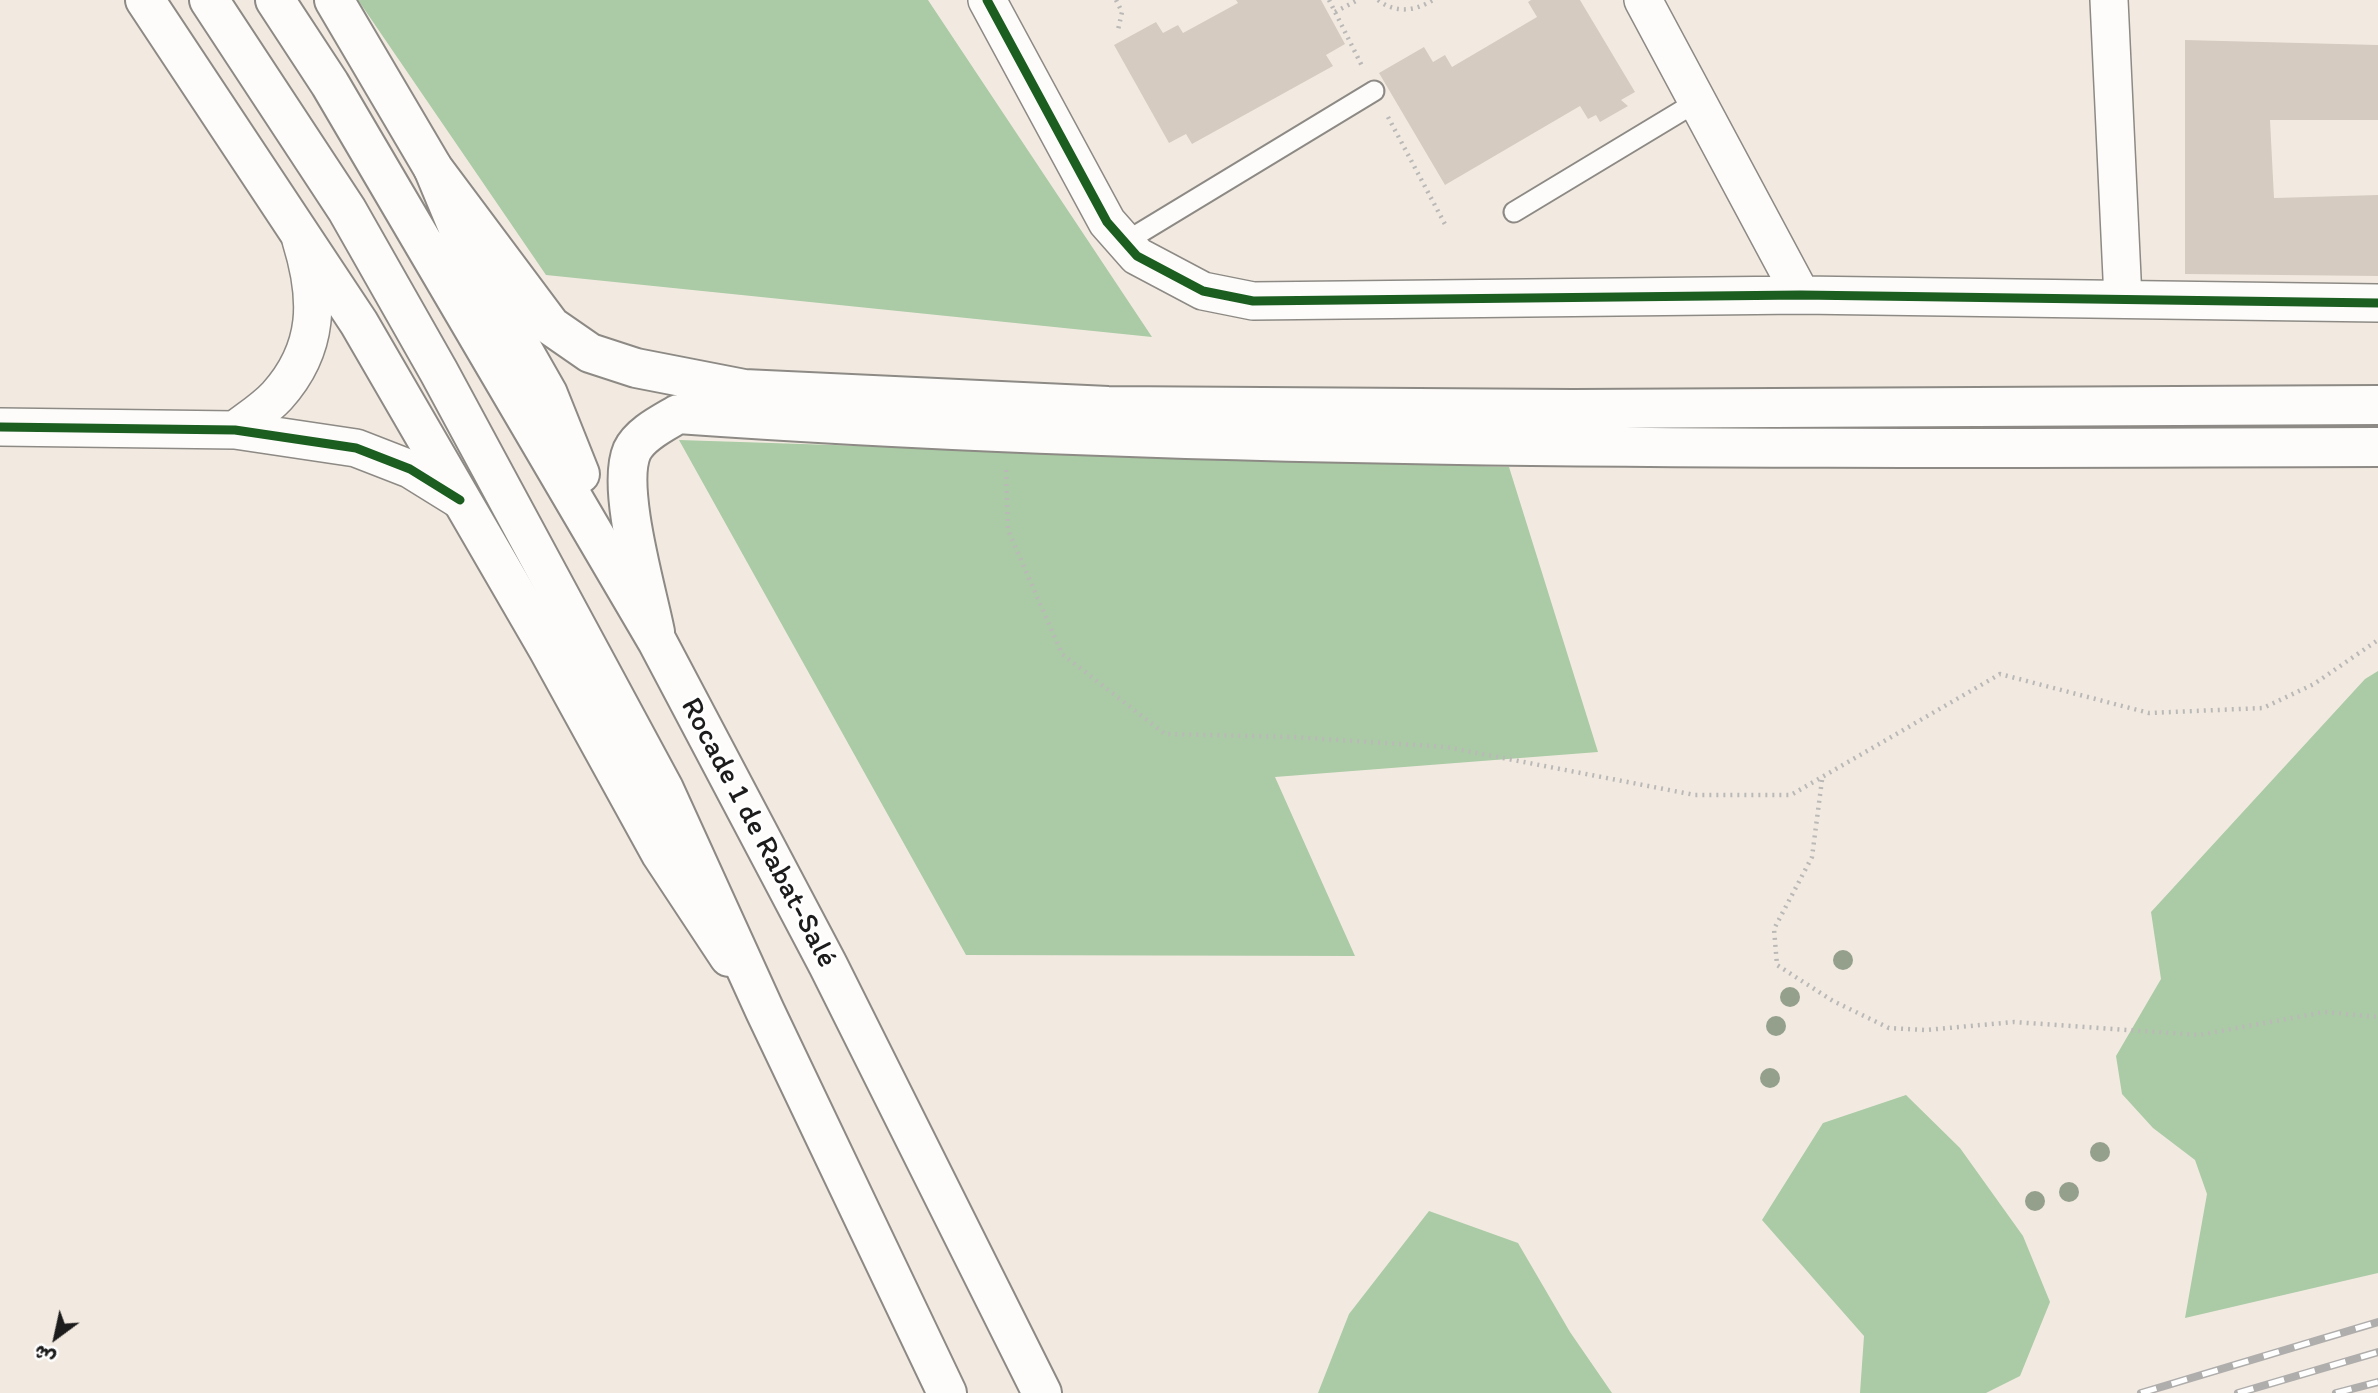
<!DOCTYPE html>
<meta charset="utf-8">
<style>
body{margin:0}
#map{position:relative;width:2378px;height:1393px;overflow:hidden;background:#f2eae1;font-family:Itim,"Playpen Sans Arabic",sans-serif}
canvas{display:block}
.north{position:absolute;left:21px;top:1302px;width:70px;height:70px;-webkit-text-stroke:5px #fff;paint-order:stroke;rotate:213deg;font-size:19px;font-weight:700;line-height:28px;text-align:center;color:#1c1c1c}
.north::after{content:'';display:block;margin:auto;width:24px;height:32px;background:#1c1c1c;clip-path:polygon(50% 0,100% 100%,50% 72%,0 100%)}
</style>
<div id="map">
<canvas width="2378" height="1393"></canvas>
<div class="north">ش</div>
</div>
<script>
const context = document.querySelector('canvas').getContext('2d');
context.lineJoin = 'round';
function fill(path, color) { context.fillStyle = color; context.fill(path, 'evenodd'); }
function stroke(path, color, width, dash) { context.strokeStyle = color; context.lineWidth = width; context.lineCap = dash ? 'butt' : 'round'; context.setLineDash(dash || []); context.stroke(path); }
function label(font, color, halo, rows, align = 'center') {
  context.font = font + ' Itim,sans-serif'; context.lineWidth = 5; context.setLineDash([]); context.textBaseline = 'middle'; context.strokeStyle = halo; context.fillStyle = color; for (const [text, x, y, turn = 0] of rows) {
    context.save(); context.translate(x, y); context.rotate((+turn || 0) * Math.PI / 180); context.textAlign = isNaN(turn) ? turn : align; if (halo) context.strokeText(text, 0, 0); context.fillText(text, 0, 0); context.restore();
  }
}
fill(new Path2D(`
 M358,0H928L1152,337L546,275Z
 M679,440L1509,467L1598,752L1275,777L1355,956L966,955Z
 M2378,671V1273L2185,1318L2207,1194L2195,1160L2153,1128L2122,1094L2116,1056L2161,979L2151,912L2365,679Z
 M1906,1095L1960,1148L2023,1236L2050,1302L2020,1376L1986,1393H1860L1864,1336L1762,1220L1823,1123Z
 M1429,1211L1518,1243L1570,1332L1612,1393H1318L1349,1314Z`), '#aacba5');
fill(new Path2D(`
 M1236,0H1321L1345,44L1326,55L1333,66L1192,144L1186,134L1169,143L1114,45L1156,22L1163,33L1178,25L1183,33L1238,3Z
 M1531,0H1580L1635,92L1621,100L1628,106L1600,122L1596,115L1588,119L1580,106L1445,185L1379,73L1424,47L1433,62L1445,55L1452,67L1537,17L1528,2Z
 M2185,40L2378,45V120H2270L2274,198L2378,195V276L2185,274Z`), '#d6cbc0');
const service = new Path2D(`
 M1514,212L1698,101
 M1125,242L1374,91`);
const minor = new Path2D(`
 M987,0L1107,222L1137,256L1203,291L1253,301L1801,295L2378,303
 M1643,0L1801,295
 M2109,0L2123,299
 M0,427L235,430L356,448L410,469L460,500
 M235,430C249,419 265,409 277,396C320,348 319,298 301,240`);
const primary = new Path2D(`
 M145,0L359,323L548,649L661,854L729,957
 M334,0L433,168L551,326L590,353L636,368L744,389L1108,406L1573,409L2378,405
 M655,632C647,591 616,488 632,451C640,434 663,423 678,414C1244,454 1811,448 2378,447`);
const trunk = new Path2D(`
 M209,0L347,210L439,372L664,789L765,1011L947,1393
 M275,0L330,84L657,641L828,965L1042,1393
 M433,168L470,257L548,394L580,474`);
stroke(service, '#8d8a85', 23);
stroke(minor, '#8d8a85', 40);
stroke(primary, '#8d8a85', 42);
stroke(trunk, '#8d8a85', 42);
stroke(new Path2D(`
 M1116,0L1122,12L1118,30
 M1329,0L1362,66
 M1378,0C1396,14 1415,11 1433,0
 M1335,12L1358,0
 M1388,117L1447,228
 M1006,470L1008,530L1062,654L1165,734L1293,737L1446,747L1695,795H1791L2000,674L2149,713L2263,708L2314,684L2378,640
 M1822,780L1812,857L1774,929L1777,965L1833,1001L1889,1028L1926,1030L2014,1022L2199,1035L2325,1012L2378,1017`), '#bab9b7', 4.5, [2, 5]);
stroke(service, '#fdfcfa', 19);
stroke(minor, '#fdfcfa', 37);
stroke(primary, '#fdfcfa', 38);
stroke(trunk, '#fdfcfa', 38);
const rail = new Path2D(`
 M2141,1393L2378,1322
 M2238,1393L2378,1352
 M2336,1393L2378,1382`);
stroke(rail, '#b0aead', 8);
stroke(rail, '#fff', 5, [16]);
stroke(new Path2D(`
 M987,0L1107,222L1137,256L1203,291L1253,301L1801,295L2378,303
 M0,427L235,430L356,448L410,469L460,500`), '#1b5e20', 9);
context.fillStyle = '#94a08c';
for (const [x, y] of [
 [1843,960],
 [1790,997],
 [1776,1026],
 [1770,1078],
 [2100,1152],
 [2069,1192],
 [2035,1201]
]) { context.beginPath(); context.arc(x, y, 10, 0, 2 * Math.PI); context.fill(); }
label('30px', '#1c1c1c', '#fff', [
 ["Rocade 1 de Rabat-Salé",758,833,62]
]);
</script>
